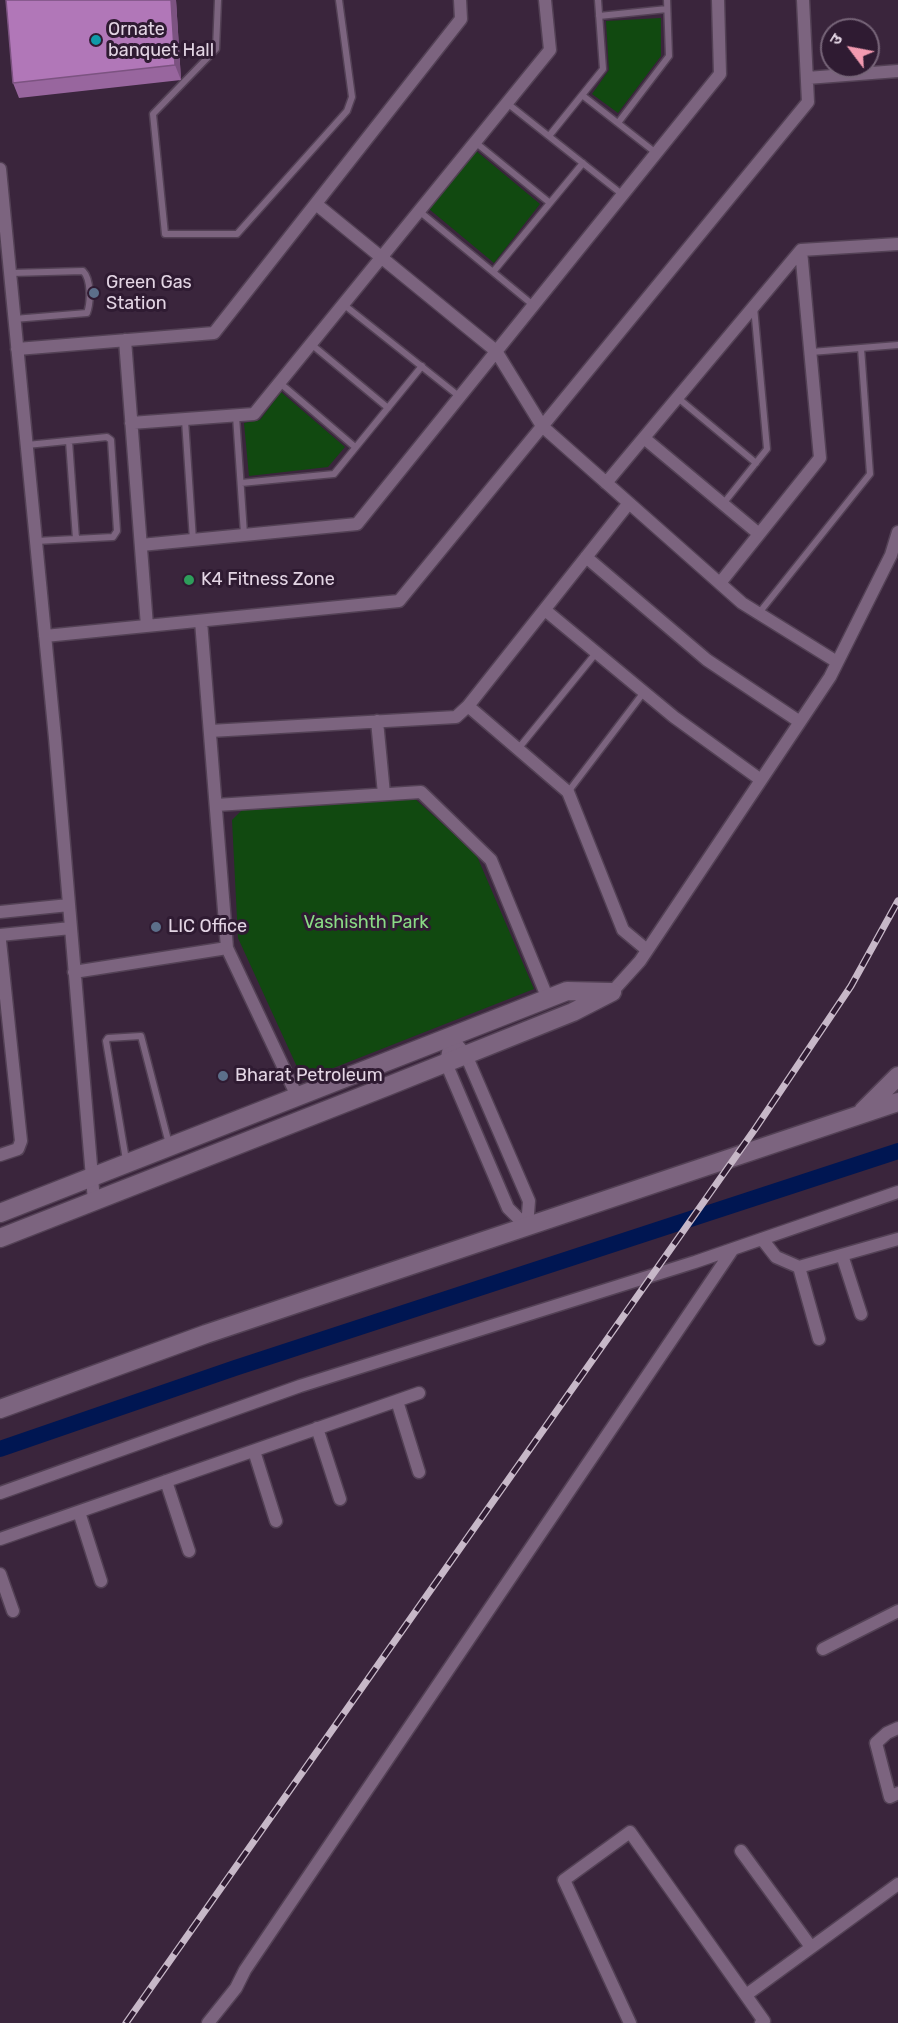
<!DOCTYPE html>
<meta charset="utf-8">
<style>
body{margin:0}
#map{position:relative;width:898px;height:2023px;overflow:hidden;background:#3a253c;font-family:Rubik,"Noto Sans Devanagari",sans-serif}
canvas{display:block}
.north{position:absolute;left:820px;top:18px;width:60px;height:60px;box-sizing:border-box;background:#2f1b32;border:2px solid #776579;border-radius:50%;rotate:302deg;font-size:16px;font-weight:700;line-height:24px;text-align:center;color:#e3d5e4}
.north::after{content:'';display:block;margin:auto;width:21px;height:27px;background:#f29ab0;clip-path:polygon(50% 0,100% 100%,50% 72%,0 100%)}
</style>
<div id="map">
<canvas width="898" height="2023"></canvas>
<div class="north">उ</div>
</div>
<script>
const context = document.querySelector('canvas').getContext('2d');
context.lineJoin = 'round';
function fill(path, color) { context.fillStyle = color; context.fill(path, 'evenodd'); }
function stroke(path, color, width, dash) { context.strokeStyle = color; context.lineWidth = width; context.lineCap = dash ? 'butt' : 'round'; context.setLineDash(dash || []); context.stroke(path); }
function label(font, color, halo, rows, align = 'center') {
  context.font = font + ' Rubik,sans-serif'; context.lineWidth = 6; context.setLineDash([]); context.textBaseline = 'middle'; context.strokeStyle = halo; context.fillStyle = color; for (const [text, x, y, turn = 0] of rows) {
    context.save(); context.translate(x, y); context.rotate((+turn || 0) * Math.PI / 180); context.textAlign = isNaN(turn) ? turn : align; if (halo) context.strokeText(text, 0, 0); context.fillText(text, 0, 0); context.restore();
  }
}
fill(new Path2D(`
 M661,18V56L618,113L592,94L609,70L606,21Z
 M475,150L540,204L494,263L429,209Z
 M281,392L345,447L328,467L249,476L244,423L260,420Z
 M413,797L476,854L534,989L303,1080L238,938L232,820L244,808Z`), '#114910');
stroke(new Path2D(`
 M0,1449L235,1368L898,1151`), '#001652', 16);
const lane = new Path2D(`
 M218,0L216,49L153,114L165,234H237L347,111L352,97L339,0
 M599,16L667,9
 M582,95L656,153
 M507,103L623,195
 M618,123L669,56L667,0
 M549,136L603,69L598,0
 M475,142L550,203
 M419,211L533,305
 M493,272L583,163
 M11,273L83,271C91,279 91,302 87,313L14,319
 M343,304L460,397
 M311,344L388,408
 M811,352L898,345
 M280,383L355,447
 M678,398L756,463
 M236,416L244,534
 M185,420L193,540
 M69,441L76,539
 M27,445L107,437L111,440L117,531L113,537L36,541
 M241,483L334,474L422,366
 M723,504L767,449L754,307
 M759,613L870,474L861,348
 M518,749L596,653
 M568,792L644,692
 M126,1160L106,1041L108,1038L141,1036L169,1144`);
const street = new Path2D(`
 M807,78L898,71
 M0,169L55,738L94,1201
 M316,204L496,351L542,426L742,603L837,662
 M125,340L147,626
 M17,349L214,333L461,19L460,0
 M131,423L254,414L550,50L545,0
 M644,438L759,534
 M606,483L801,250L898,244
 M141,545L357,524L720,74L718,0
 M586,557L707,660L800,722
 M720,583L820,458L801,250
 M545,610L674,717L761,780
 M201,621L227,948L297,1096
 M45,636L399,601L808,102L803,0
 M468,706L568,792L623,930L647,950
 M377,721L384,794
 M210,731L456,717L468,706L629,503
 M216,805L421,792L491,860L548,999
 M0,912L69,905
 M0,935L71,928
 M0,941L21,1141L18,1149L0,1155
 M74,972L227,948
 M612,992L640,961L830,677L891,555L898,532
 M451,1037L446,1063L508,1208L527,1227
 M451,1037L466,1055L529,1201L527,1227
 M762,1239L776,1257L799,1267L898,1239
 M842,1255L861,1314
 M799,1267L819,1339
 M397,1401L419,1472
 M317,1428L340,1499
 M254,1451L276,1521
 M166,1481L189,1551
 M0,1493L300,1386L695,1262L898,1192
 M79,1512L101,1581
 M0,1539L419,1393
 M0,1574L13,1611
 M823,1649L898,1611
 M898,1728L887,1733L876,1743L890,1797L898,1793
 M741,1851L811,1947
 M746,1995L898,1884
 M208,2023L236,1988L245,1970L733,1249
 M630,2023L564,1880L630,1832L764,2021L761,2023`);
const secondary = new Path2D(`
 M863,1111L898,1076
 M0,1213L567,991L610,992
 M0,1238L388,1086L573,1012L612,992
 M0,1409L206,1334L898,1102`);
stroke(lane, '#534155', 9);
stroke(street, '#534155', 15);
stroke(secondary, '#534155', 21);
stroke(lane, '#7c647f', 6);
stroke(street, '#7c647f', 12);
stroke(secondary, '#7c647f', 18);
const rail = new Path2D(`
 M126,2023L755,1129L851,986L898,901`);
stroke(rail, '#c7b8c8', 7);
stroke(rail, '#2f1b32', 4.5, [14]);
fill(new Path2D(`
 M176,0L181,80L19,98L13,83Z`), '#98669e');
fill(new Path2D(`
 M171,0H176L181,80L175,65Z`), '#7c5381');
const building = new Path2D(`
 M6,0H171L175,65L13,83Z`);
fill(building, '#b177b8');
stroke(building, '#7c5381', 1.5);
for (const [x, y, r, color] of [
 [96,40,6,"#0f9aa8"],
 [94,293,6,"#5c6f8a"],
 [189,580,6,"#2e9e5b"],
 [156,927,6,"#5c6f8a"],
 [223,1076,6,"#5c6f8a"]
]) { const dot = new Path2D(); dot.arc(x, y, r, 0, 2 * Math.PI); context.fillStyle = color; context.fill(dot); stroke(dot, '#2f1b32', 2); }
label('18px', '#e3d5e4', '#2f1b32', [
 ["Ornate",108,30],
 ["banquet Hall",108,51],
 ["Green Gas",106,283],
 ["Station",106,304],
 ["K4 Fitness Zone",201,580],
 ["LIC Office",168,927],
 ["Bharat Petroleum",235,1076]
], 'left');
label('18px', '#8adb85', '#2f1b32', [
 ["Vashishth Park",366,923]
]);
</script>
